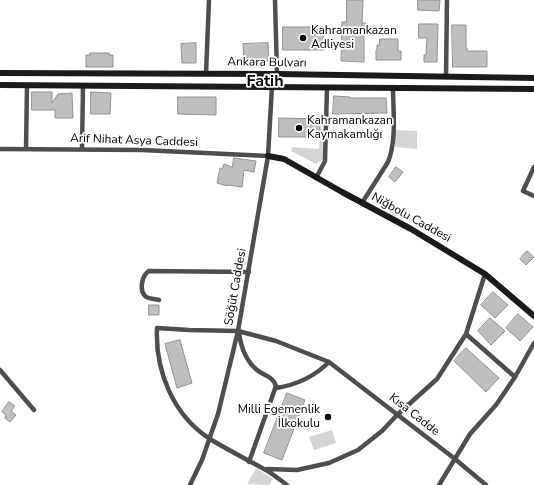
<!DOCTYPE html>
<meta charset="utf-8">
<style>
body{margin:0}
canvas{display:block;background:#fff}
</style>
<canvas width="534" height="485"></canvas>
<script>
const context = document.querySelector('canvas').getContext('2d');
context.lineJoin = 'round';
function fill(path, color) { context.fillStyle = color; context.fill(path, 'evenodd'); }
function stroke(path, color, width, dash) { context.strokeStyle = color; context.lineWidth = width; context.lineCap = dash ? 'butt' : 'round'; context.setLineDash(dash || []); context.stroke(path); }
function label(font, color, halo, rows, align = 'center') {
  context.font = font + ' "Nunito Sans",sans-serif'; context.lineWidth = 3.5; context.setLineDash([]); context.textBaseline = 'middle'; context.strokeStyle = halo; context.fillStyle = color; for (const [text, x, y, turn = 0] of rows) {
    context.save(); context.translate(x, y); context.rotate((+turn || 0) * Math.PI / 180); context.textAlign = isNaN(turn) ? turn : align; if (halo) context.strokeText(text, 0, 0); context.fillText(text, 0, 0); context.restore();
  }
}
fill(new Path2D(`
 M395,130L417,131V149L395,147Z
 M320,139L323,140V159L316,164L291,151L292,147L319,149Z
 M332,430L336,443L314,450L309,437Z
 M256,468L273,479L269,485L247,484Z`), '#d5d5d5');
const building = new Path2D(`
 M347,0H363L362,23H366V27H364V62L341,61L342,22H346Z
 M418,0H440L439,11L418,10Z
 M419,24H438L437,62H424V55H426L427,38H419Z
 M452,25H466V48H467V51H487V67H453Z
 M283,27H323L324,50H283Z
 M380,39H398V51H401V60H376V50H377V45H379Z
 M196,43V63H182L181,44Z
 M268,43L269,61L244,62L243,44Z
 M90,53H109V55H113V67H86V55H90Z
 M32,92H52V103L58,94L72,93L73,118H55V110H32Z
 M91,92L111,93L110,114H91Z
 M334,96L350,97V98H386L387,113L333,114Z
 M178,97H216V115L178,114Z
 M279,118L320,119V137H279Z
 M234,158L256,161L254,172L244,170L242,187L227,185V186L217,183L220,168L222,169L224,164L232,167Z
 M396,167L403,172L395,182L389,177Z
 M527,251L534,257L526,265L520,259Z
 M493,292L508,305L495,318L481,305Z
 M149,305H159V315H149Z
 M518,314L533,327L520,341L506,328Z
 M490,318L505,331L491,345L478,331Z
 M180,340L192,383L177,388L165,344Z
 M466,348L499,378L486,392L454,361Z
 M287,393L305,400L282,460L264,453Z
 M9,402L15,406L11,411L16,415L10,422L5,418L6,415L2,412Z`);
fill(building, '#bebebe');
stroke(building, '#929292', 1);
stroke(new Path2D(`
 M275,0L277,74
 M206,74L209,0
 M446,77L447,0
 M0,149L142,150L268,156
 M26,149L27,85
 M82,149L83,86
 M534,167L523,191L534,196
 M316,178L325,161L327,87
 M362,203L388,162C397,139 393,111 393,87
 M159,300C155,299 148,299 145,296C139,290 142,275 149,271L249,272
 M239,333C241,347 246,361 257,370C264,376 273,376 276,386L249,462
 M466,334L515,377
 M0,370L34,410
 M276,388C296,385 314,377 329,362
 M267,469L297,470L329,463L358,450L382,431L397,415L437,379L466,334L485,274
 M190,485L202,460L218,414L238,331L268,156L272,86
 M287,485C280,480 272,473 264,469C246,459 228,450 210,439C173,415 155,371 157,328L189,330L238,331L276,341L329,362L455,459L486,485
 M439,485L470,434L496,405L515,377L534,343`), '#4e4e4e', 4.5);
stroke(new Path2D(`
 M0,73L277,74L534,78
 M0,85L534,89
 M268,156L284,159L342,192L411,229L485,274L534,316`), '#1b1b1b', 6);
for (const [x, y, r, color] of [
 [303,38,4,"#000"],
 [299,128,4,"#000"],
 [328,417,4,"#000"]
]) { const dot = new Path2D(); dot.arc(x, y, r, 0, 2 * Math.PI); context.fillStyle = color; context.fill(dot); stroke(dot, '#fff', 1.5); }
label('12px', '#000', '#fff', [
 ["Kahramankazan",311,31],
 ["Adliyesi",311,45],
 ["Kahramankazan",307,121],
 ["Kaymakamlığı",307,135],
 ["Milli Egemenlik",320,410,"right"],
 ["İlkokulu",320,424,"right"]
], 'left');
label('12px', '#000', '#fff', [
 ["Ankara Bulvarı",267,63,1],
 ["Arif Nihat Asya Caddesi",134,141,2],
 ["Niğbolu Caddesi",411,218,29],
 ["Söğüt Caddesi",236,287,-80],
 ["Kısa Cadde",414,415,38]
]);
label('bold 16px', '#000', '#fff', [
 ["Fatih",265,82]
]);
</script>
